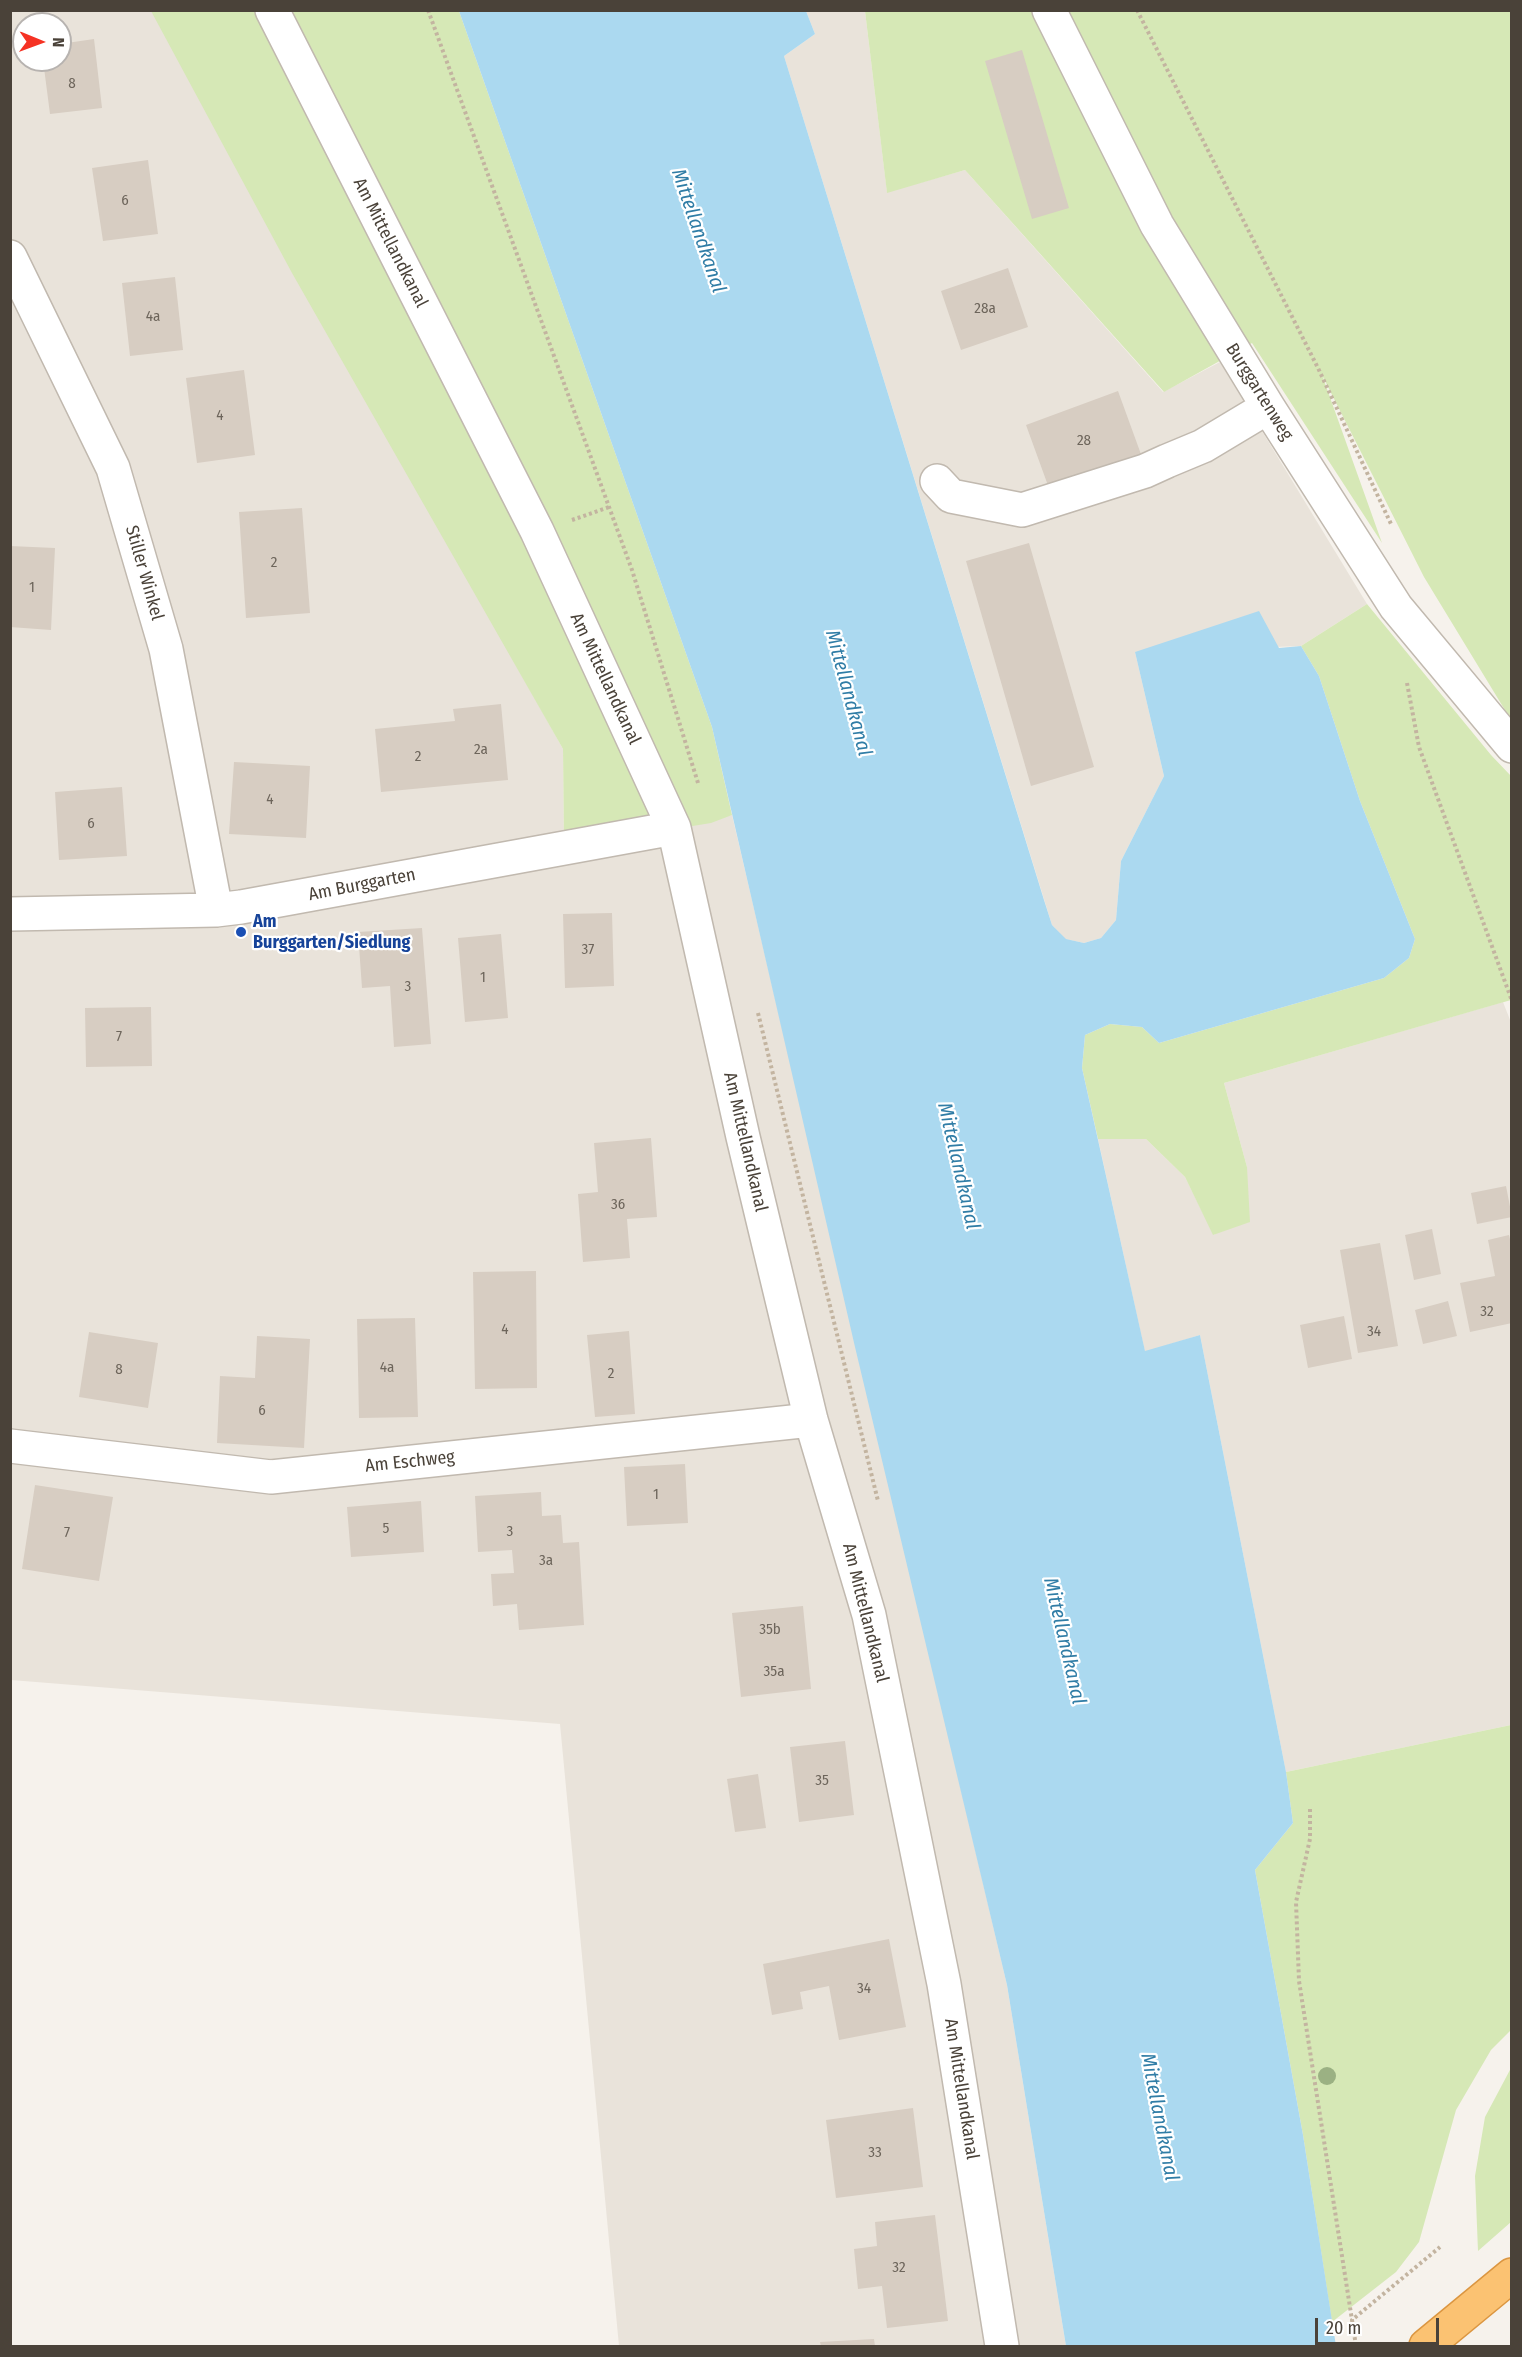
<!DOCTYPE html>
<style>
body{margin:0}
#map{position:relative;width:1522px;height:2357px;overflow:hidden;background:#f6f2ec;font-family:"Fira Sans Condensed",sans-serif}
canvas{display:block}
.frame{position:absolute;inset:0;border:12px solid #4a4239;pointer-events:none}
.north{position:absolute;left:12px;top:12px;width:60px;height:60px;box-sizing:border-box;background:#fff;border:2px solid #b7b3b0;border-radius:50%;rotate:91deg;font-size:16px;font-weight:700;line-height:24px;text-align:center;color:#4a4239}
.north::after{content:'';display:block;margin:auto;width:21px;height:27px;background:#f53224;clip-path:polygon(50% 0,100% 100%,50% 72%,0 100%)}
.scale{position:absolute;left:1315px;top:2318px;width:124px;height:27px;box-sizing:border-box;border:3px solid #4a4239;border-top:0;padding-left:8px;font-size:18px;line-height:21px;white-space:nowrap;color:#4a4239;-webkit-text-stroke:4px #fff;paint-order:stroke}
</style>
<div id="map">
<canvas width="1522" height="2357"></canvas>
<div class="frame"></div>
<div class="north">N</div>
<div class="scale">20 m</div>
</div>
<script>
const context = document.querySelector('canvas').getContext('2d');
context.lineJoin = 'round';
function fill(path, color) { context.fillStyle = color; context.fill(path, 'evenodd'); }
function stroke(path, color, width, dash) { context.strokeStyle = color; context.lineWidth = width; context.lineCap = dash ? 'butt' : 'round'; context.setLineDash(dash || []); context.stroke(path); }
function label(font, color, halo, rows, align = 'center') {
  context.font = font + ' "Fira Sans Condensed",sans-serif'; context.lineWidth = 4.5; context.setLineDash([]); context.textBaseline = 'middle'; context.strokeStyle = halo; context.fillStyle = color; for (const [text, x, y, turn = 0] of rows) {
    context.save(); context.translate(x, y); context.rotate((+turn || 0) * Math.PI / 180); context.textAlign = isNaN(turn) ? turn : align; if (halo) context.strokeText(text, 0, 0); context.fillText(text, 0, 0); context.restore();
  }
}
fill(new Path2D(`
 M10,11H153L563,749L564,847L732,815L1007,1985L1066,2346H619L560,1724L11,1680ZM24,24H60V60H24Z
 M806,11H865L887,192L965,170L1163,392L1220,362L1367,604L1301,646L1135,652L1164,776L1121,861L1116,920L1101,938L1084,943L1065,939L1052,925L784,56L815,34Z
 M1503,1002L1512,1025L1511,1725L1286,1772L1200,1335L1145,1352L1098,1139H1146L1185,1177L1214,1235L1247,1167L1224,1083Z`), '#e9e3da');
fill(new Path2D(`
 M151,11H459L712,727L732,815L711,823L564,847L563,749L292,273Z
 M865,11H1511V720L1424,577L1322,375L1382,543L1252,343L1164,392L965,170L887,193Z
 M1367,604L1491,755L1511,776V1000L1224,1083L1247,1167L1250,1222L1213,1235L1185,1177L1146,1139H1098L1082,1068L1085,1035L1110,1024L1142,1027L1159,1043L1384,978L1409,958L1415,939L1360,801L1319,676L1301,646Z
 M1511,1725V2030L1491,2050L1456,2110L1419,2242L1396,2272L1332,2322L1303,2135L1255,1870L1293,1823L1286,1772Z
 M1511,2068V2222L1478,2251L1475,2176L1485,2117Z`), '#d6e8b6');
fill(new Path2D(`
 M459,11H806L815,34L784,56L1044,900L1052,925L1066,939L1084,943L1101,938L1116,920L1121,861L1164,776L1135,652L1259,611L1279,648L1301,646L1319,676L1360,801L1415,939L1409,958L1384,978L1159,1043L1142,1027L1110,1024L1085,1035L1082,1068L1145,1351L1200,1335L1286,1772L1293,1823L1255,1870L1303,2135L1336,2346H1066L1007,1985L855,1347L712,727Z`), '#abd9f0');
fill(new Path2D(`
 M94,39L102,108L50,114L43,60H60V44Z
 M1022,50L1069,208L1032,219L985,61Z
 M148,160L158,234L103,241L92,168Z
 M1008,268L1028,327L961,350L941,291Z
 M175,277L183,350L130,356L122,283Z
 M244,370L255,455L197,463L186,378Z
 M1118,391L1142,457L1050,491L1026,425Z
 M302,508L310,613L246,618L239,512Z
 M1029,543L1094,767L1031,786L966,561Z
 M10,546L55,548L51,630L10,627Z
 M501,704L508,780L381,792L375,729L455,721L453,709Z
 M234,762L310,766L306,838L229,834Z
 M122,787L127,856L59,860L55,792Z
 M612,913L614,986L565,988L563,914Z
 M422,928L431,1044L394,1047L390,986L362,988L358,932Z
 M501,934L508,1018L465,1022L458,938Z
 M151,1007L152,1066L86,1067L85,1008Z
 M651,1138L657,1217L627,1219L630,1258L583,1262L578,1194L598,1192L594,1143Z
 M1506,1186L1512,1217L1477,1224L1471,1193Z
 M1432,1229L1441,1274L1414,1280L1405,1235Z
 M1509,1235L1512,1247V1323L1470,1332L1460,1283L1495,1276L1488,1240Z
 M1380,1243L1398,1346L1358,1353L1340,1250Z
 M536,1271L537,1388L475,1389L473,1272Z
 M1448,1301L1457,1336L1423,1344L1415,1310Z
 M1344,1316L1352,1359L1308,1368L1300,1325Z
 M415,1318L418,1417L359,1418L357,1319Z
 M629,1331L635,1414L595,1417L587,1335Z
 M89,1332L158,1343L148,1408L79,1397Z
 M257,1336L310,1339L304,1448L217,1443L220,1376L255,1378Z
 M685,1464L688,1523L627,1526L624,1467Z
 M35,1485L113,1497L99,1581L22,1569Z
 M541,1492L542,1516L561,1515L563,1543L579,1542L584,1625L519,1630L517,1604L493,1606L491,1574L514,1573L512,1550L478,1552L475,1496Z
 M421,1501L424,1552L351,1557L347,1507Z
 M803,1606L811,1689L741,1697L732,1613Z
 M845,1741L854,1815L799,1822L790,1747Z
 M758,1774L766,1828L735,1832L727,1779Z
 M889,1939L906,2027L839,2040L829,1986L800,1992L803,2009L772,2015L763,1964Z
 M913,2108L923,2187L836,2198L826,2120Z
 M935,2215L948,2321L887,2328L882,2286L858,2289L854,2249L877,2246L875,2222Z
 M874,2339L875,2346H821L820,2342Z`), '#d7cdc2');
const minor = new Path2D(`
 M272,10L537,531L674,828L743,1137L811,1420L869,1615L944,1984L1002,2346
 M1049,10L1157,225L1268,407L1396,607L1512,746
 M10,257L113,468L166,649L216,910
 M937,481L951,496L1022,510L1145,471L1167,461L1203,446L1268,407
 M10,914L216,910L241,907L674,828
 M10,1446L271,1477L811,1420`);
const highway = new Path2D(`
 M1426,2346L1512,2275`);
stroke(minor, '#c1b9af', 36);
stroke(highway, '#db9641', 36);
stroke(new Path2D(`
 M428,10L632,570L698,783
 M1137,10L1318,368L1391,524
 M572,520L609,507
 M1407,683L1419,747L1512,1001
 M758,1013L878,1501
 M1310,1809V1839L1296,1902L1299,1981L1352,2320
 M1356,2346L1352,2320L1440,2247`), '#c3b4a0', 4, [3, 3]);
stroke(minor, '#fff', 33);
stroke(highway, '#fbc272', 33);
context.fillStyle = '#9bb183';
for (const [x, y] of [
 [1327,2076]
]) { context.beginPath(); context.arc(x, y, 9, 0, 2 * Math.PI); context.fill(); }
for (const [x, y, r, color] of [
 [241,932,6,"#1a4fb4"]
]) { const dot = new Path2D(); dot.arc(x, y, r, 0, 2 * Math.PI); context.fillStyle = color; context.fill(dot); stroke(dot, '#fff', 2); }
label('15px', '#6d655b', null, [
 ["8",72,84],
 ["6",125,201],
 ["28a",985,309],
 ["4a",153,317],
 ["4",220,416],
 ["28",1084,441],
 ["2",274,563],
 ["1",32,588],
 ["2a",481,750],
 ["2",418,757],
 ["4",270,800],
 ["6",91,824],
 ["37",588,950],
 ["1",483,978],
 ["3",408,987],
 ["7",119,1037],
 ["36",618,1205],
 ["32",1487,1312],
 ["4",505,1330],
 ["34",1374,1332],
 ["4a",387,1368],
 ["8",119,1370],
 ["2",611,1374],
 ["6",262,1411],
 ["1",656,1495],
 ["5",386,1529],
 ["3",510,1532],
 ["7",67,1533],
 ["3a",546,1561],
 ["35b",770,1630],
 ["35a",774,1672],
 ["35",822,1781],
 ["34",864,1989],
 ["33",875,2153],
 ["32",899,2268]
]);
label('18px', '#4a4239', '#fff', [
 ["Am Mittellandkanal",390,243,63],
 ["Burggartenweg",1259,392,58],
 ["Stiller Winkel",144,573,74],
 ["Am Mittellandkanal",605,679,65],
 ["Am Burggarten",362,885,-11],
 ["Am Mittellandkanal",745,1142,77],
 ["Am Eschweg",410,1462,-6],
 ["Am Mittellandkanal",865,1613,76],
 ["Am Mittellandkanal",961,2089,81]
]);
label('bold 18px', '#164399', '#fff', [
 ["Am",253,922],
 ["Burggarten/Siedlung",253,943]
], 'left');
label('italic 20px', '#307da6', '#fff', [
 ["Mittellandkanal",698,231,71],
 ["Mittellandkanal",848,693,75],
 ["Mittellandkanal",958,1166,77],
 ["Mittellandkanal",1064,1641,77],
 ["Mittellandkanal",1159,2117,79]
]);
</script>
